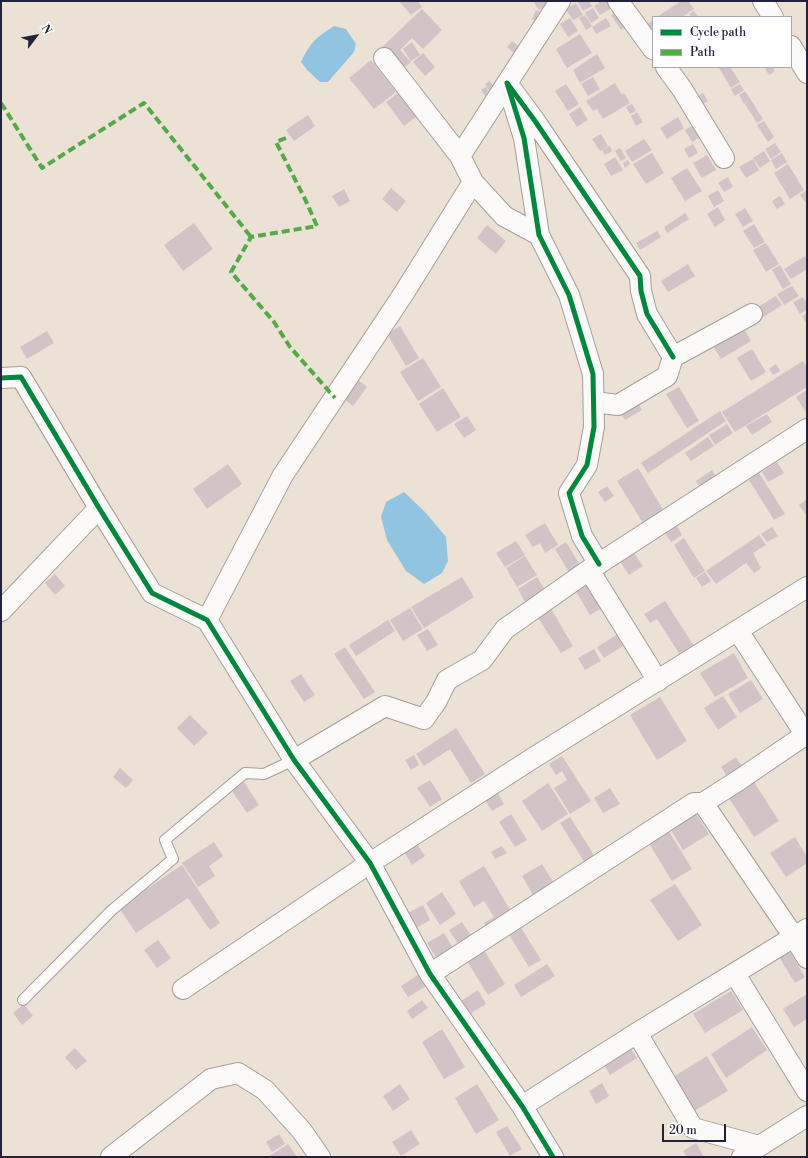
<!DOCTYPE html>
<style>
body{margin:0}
#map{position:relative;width:808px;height:1158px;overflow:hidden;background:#ece1d5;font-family:"Libre Bodoni",serif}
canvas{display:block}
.frame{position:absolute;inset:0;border:2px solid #22223b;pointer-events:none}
.legend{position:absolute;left:652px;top:16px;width:140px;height:52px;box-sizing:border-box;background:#fff;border:1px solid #a7a7b1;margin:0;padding:5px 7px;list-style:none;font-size:12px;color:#22223b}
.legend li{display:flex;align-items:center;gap:8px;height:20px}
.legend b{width:20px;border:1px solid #a7a7b1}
.north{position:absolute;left:16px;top:16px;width:40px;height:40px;-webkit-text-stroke:3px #fff;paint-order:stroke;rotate:58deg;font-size:11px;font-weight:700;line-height:16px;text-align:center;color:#22223b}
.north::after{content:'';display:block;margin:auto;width:14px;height:18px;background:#22223b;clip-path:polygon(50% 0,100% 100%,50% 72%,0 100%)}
.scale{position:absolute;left:662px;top:1124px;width:64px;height:18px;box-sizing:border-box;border:2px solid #22223b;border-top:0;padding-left:5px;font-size:12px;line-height:14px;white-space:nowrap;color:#22223b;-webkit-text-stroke:3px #fff;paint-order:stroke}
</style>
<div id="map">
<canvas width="808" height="1158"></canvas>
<div class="frame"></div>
<ul class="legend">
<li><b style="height:5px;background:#00873e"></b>Cycle path</li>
<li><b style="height:5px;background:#53aa46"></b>Path</li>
</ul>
<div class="north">N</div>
<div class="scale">20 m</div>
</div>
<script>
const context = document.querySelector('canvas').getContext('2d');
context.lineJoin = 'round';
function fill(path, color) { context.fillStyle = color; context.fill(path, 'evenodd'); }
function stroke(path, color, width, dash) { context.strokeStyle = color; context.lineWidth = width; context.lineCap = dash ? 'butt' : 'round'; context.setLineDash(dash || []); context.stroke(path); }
fill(new Path2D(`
 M334,26L346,29L356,44L354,52L328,82H320L307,70L301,62C311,42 315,38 334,26Z
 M404,492L426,513L446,537L448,561L442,573L424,584L406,571L387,540L381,517L386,502Z`), '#91c4e0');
fill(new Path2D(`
 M399,1H417L422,7L411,15Z
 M537,1H547L549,4L539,10L534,3Z
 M577,1H589L592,6L583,11Z
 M598,1H610L613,7L600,15L594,6L599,3Z
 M681,1H688L694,9L682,17H657Z
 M576,3L583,15L573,20L566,9Z
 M593,8L599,18L591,23L585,13Z
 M422,9L442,30L423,49L412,38L400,50L411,62L401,71L380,49Z
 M536,10L542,13L538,22L532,19Z
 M618,11L627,26L621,30L611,15Z
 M694,11L698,17H691L689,14Z
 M585,15L592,26L586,30L579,18Z
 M570,18L578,31L568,37L560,24Z
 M606,18L611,26L596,34L592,27Z
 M653,20V37L641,28Z
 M580,34L592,53L567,68L556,49Z
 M512,41L521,48L515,54L507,47Z
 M412,42L420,55L411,61L403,49Z
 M423,53L435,67L425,76L413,62Z
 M597,54L605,68L580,83L573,70Z
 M371,60L396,92L374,109L349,78Z
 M721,67H730L740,82L731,88L719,68Z
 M769,67H773L775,71L769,75L765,69Z
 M593,77L600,89L588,96L581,84Z
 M490,81L494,88L489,91L485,84Z
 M615,83L622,95L624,93L630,103L603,119L597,109L593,111L586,101Z
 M566,84L579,104L568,111L555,91Z
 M740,84L744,90L735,96L731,89Z
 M486,87L490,94L485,96L481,90Z
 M401,91L419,115L404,126L386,102Z
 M745,91L751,100L744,104L739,95Z
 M703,93L708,101L702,105L697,97Z
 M751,100L763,119L757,123L745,104Z
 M632,104L636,111L630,114L626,107Z
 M580,107L588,120L577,127L569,114Z
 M637,112L643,122L636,126L631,116Z
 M308,115L315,126L294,141L286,130Z
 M678,117L684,128L667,139L660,128Z
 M764,121L774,137L768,142L757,125Z
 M695,124L702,136L692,142L685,130Z
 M601,134L608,146L600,151L592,139Z
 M644,139L652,150L632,162L625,151Z
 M775,143L781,152L771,159L765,149Z
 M693,144L698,153L689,158L684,149Z
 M610,146L612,151L605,155L602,150Z
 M620,148L626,158L621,161L615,151Z
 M764,151L770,161L760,168L753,158Z
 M652,153L664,173L646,184L633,164Z
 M782,153L787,162L776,169L771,160Z
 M707,155L716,170L702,178L693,163Z
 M615,157L623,170L611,176L604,164Z
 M753,159L759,170L746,178L739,167Z
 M628,160L630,164L625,168L623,163Z
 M788,164L804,190L790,199L774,173Z
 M687,168L702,191L685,201L671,178Z
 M728,177L733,187L724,192L718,183Z
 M391,188L406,201L397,212L382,199Z
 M344,189L350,201L339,207L332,196Z
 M718,190L724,201L714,207L708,196Z
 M807,190V200L805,202L800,195Z
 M780,196L785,204L777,209L772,201Z
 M718,207L725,220L715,227L707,214Z
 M745,208L753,221L743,227L735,214Z
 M685,213L689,219L667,233L664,227Z
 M194,223L213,249L183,271L164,245Z
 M754,224L765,242L754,248L743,231Z
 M487,225L506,241L496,254L477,238Z
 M657,231L661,237L640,250L636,243Z
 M766,243L779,264L766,272L753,250Z
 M805,256L807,259V269L791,279L784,269Z
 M688,264L695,276L668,292L661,281Z
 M780,265L791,284L783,289L772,270Z
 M792,286L799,296L784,305L777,294Z
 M776,296L782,305L759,320L753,310Z
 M803,297L807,303V310L800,314L793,302Z
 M807,313V324L802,316Z
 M742,325L751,341L721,359L712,344Z
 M400,326L419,358L406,366L387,334Z
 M47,331L54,343L27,359L20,347Z
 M752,349L766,372L751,381L737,358Z
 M423,358L441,387L418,401L400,372Z
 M803,361L807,367V387L735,432L722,412Z
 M776,364L780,371L773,375L769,369Z
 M354,377L367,387L353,406L340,396Z
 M679,387L699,421L687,428L666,394Z
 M443,388L461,417L437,432L419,404Z
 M807,390V414L796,397Z
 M637,401L642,410L625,420L620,411Z
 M720,411L726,421L648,473L641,463Z
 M767,414L772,422L752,435L746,426Z
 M467,416L476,430L464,438L454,424Z
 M727,424L733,433L715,445L709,435Z
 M708,437L714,446L691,461L685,453Z
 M777,462L784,473L768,482L762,472Z
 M228,464L242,484L207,509L193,489Z
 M638,468L664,511L643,523L617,481Z
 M712,470L717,479L700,489L696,481Z
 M759,473L785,514L774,520L749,480Z
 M607,486L614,496L605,502L598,492Z
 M807,499V514L806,515L799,505Z
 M545,523L558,545L545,553L540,543L533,547L525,535Z
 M677,526L682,535L671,542L665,533Z
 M772,527L778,536L767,542L761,534Z
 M759,535L766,545L753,553L761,568L754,573L746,563L716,584L706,571Z
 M684,538L705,571L694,578L674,545Z
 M516,541L525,555L505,567L496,553Z
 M566,542L580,565L569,572L555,549Z
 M634,553L643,566L629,575L620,562Z
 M525,556L537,575L517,587L506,568Z
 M705,572L711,581L702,587L696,578Z
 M55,574L65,586L55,595L45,583Z
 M462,577L474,597L424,628L411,607Z
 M537,577L545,590L525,602L518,589Z
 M586,583L602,608L590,615L575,590Z
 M665,601L696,649L682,658L657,619L650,623L644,614Z
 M550,607L573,646L561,653L536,615Z
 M410,608L423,629L403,641L390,620Z
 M388,620L395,631L356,656L349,645Z
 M428,629L438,645L427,651L417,635Z
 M618,634L625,645L604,658L597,647Z
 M345,647L375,692L364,699L334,654Z
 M594,649L601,661L585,670L578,658Z
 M734,653L748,678L715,697L700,673Z
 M301,674L315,695L304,702L290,681Z
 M751,680L763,699L740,713L728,694Z
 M723,696L737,717L718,730L704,708Z
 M660,697L687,741L657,760L630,715Z
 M190,715L208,733L194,746L177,728Z
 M456,728L485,774L471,783L450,749L424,766L416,754Z
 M414,755L419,765L411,770L405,760Z
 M562,756L591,801L570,814L554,788L567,780L562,771L556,775L549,764Z
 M736,757L746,772L730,781L721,767Z
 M120,768L133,780L126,788L113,777Z
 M752,779L779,821L754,837L727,795Z
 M430,780L442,799L430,807L417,788Z
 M244,782L259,805L247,813L232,791Z
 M548,783L568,814L542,831L522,801Z
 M610,788L620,804L603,813L594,798Z
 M497,792L504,804L492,811L485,800Z
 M693,809L709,834L683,850L668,825Z
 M511,814L527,840L515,847L499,822Z
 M570,817L597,860L587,866L560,823Z
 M668,830L692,869L672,881L648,842Z
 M795,837L807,857V863L786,877L770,853Z
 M214,842L223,856L209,866L215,876L198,887L182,863Z
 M417,844L425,856L412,865L404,852Z
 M502,846L507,853L495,859L491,852Z
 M542,864L557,888L536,900L522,876Z
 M182,865L220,923L210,930L188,898L136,933L119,908Z
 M484,866L512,913L488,928L484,923L494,917L484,901L474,907L459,881Z
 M675,884L702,925L678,941L650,900Z
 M442,892L456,914L440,925L426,903Z
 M423,905L430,920L414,929L406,914Z
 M462,922L472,937L459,945L449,930Z
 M520,926L541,960L529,967L508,933Z
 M444,933L453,948L437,959L427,943Z
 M158,940L171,958L157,968L144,950Z
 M482,947L505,984L488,995L465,958Z
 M789,950L805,977L795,983L779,957Z
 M547,964L555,976L521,997L514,985Z
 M419,974L426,986L408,997L401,986Z
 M478,990L486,1004L466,1016L458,1003Z
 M731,991L743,1010L705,1033L693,1014Z
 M807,994V1019L794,1027L783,1009Z
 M422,1000L428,1008L412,1019L407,1011Z
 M24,1004L33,1016L22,1025L13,1013Z
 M752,1027L767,1050L726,1078L711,1054Z
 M442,1029L465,1067L444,1079L422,1042Z
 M629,1046L637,1058L610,1075L603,1063Z
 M75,1048L87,1061L76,1070L65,1057Z
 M707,1056L728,1091L694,1111L673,1077Z
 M602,1083L609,1096L596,1104L589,1091Z
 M400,1084L410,1099L393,1111L383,1096Z
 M477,1084L499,1120L476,1134L455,1098Z
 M507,1126L522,1149L510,1156L496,1132Z
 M411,1130L420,1144L401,1156L392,1142Z
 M279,1134L285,1144L272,1152L266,1142Z
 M696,1143L704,1157H687L683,1151Z
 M288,1144L297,1157H268Z`), '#d2c3c6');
const lane = new Path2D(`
 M23,1000L112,910L173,859L165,840L245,773L264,774L294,760`);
const street = new Path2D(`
 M618,1L653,49
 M763,1L773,17
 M791,46L807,73
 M384,58L460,156
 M666,67L682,89L724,158
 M473,182L504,216L539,235
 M1,378L21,377L99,508L152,593L207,620L294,760L370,863L430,974L522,1106L553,1157
 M594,402L618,405L667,376L673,357L752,314
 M599,564L582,536L569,493L587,465L594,427L593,374L569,295L539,235L524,138L507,83L535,121L640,276L641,291L647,314L673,357
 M589,570L658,681
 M1,611L99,508
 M207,620L283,475L404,293L473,182L460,156L560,1
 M738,631L807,737
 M294,760L385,706L424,719L436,702L447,680L482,660L505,629L589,570L807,429
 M703,803L794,937L807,958
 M430,974L694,803H703L739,780L805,735
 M735,974L807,1091
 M183,989L370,863L530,760L807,587
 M637,1033L693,1128L759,1146
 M522,1106L637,1033L807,929
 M111,1157L211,1079L238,1073L265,1090L302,1131L320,1157
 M742,1157L807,1116`);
stroke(lane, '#a49e9a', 12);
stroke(street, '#a49e9a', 22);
stroke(lane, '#fcfaf9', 10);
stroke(street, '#fcfaf9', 20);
stroke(new Path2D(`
 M1,103L42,168L144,103L251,237
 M286,138L276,142L305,199L317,226L251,237L231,272L274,322L290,347L335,398`), '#53aa46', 4, [8, 4]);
stroke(new Path2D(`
 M1,378L21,377L99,508L152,593L207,620L294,760L370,863L430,974L522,1106L553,1157
 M599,564L582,536L569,493L587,465L594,427L593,374L569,295L539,235L524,138L507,83L535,121L640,276L641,291L647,314L673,357`), '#00873e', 5);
</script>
